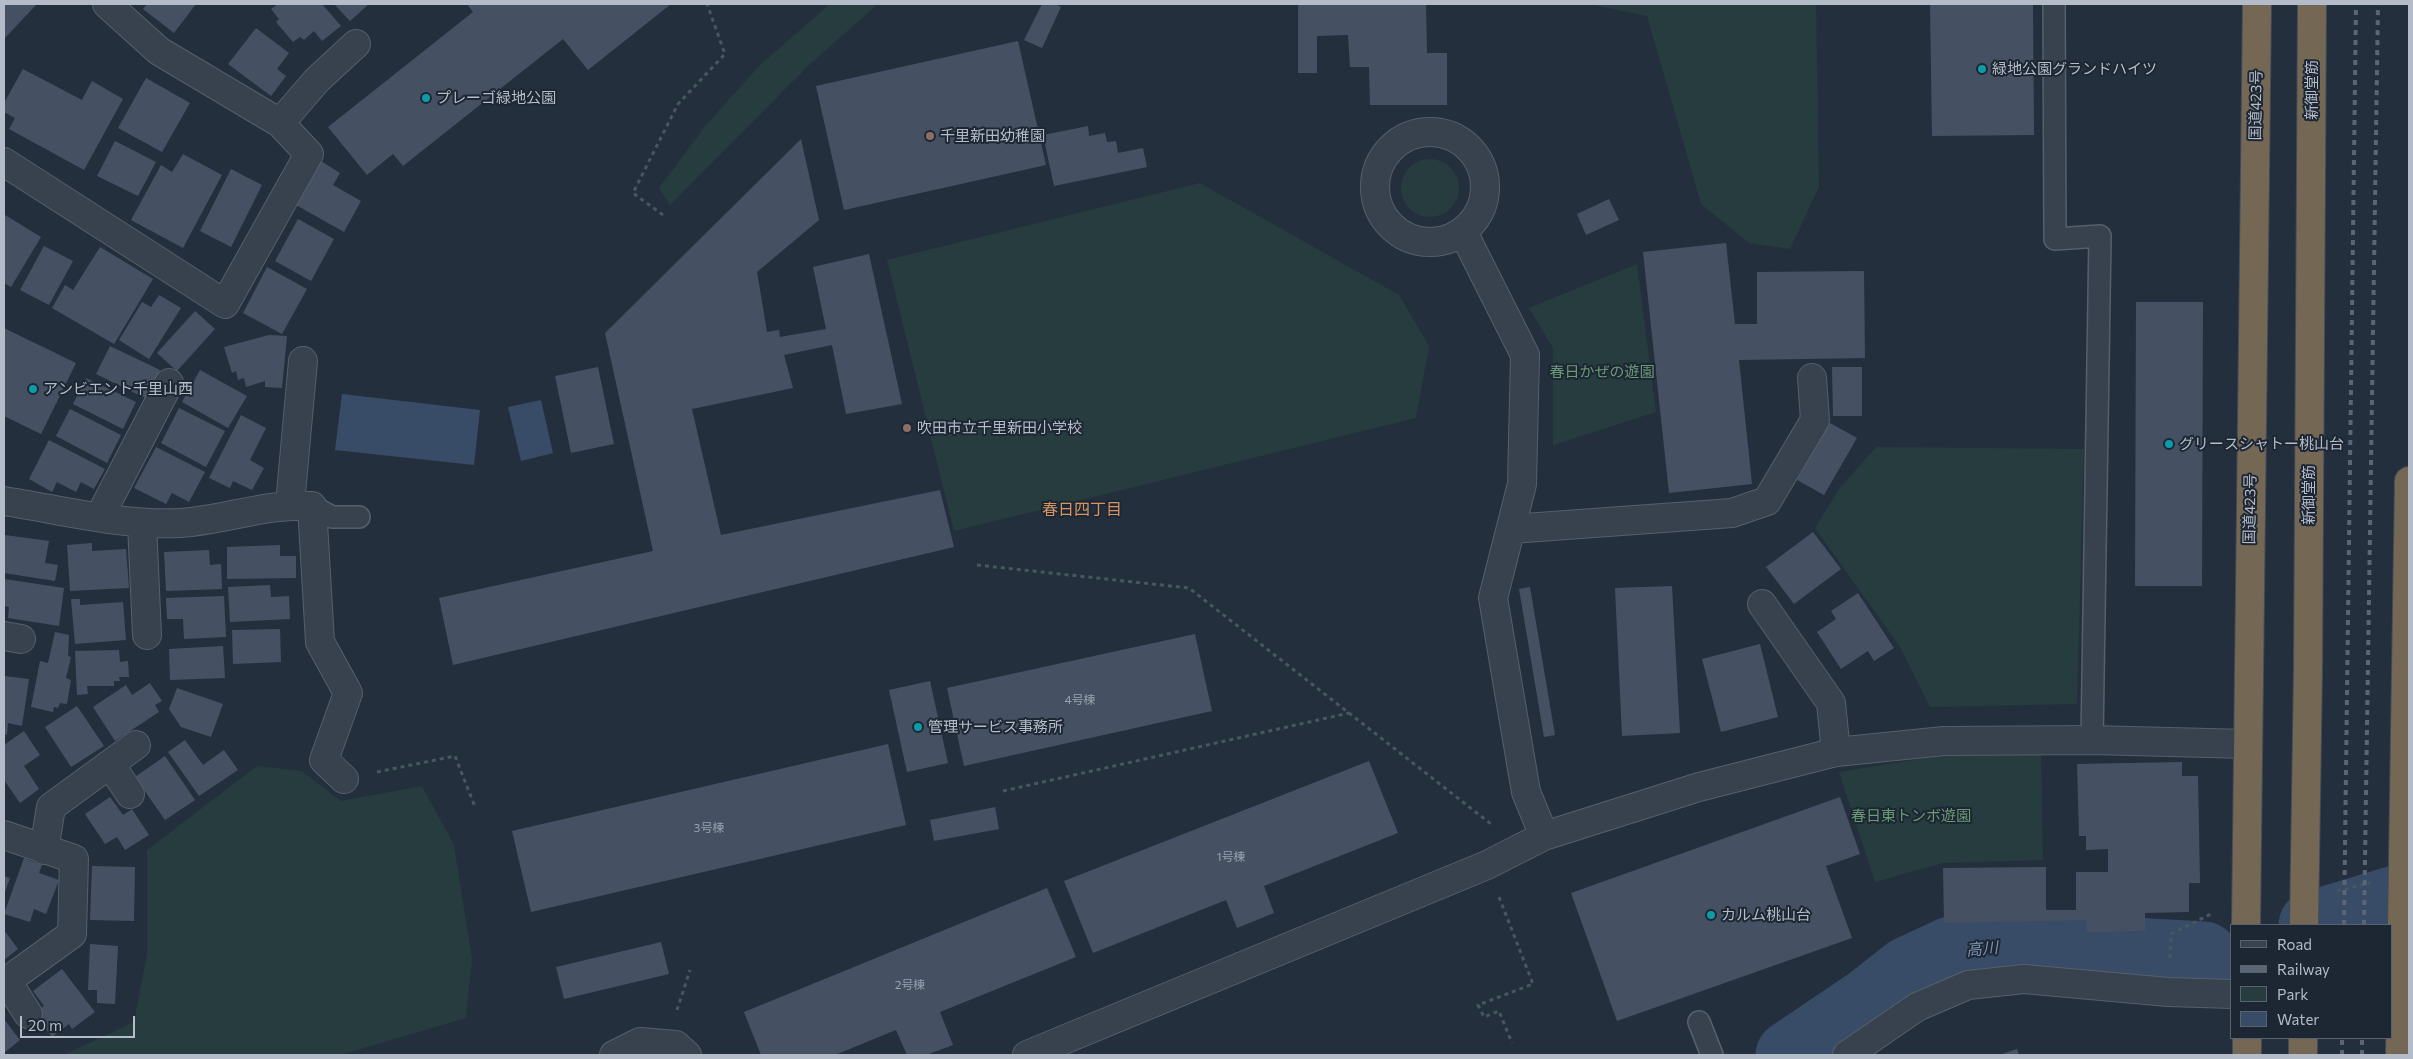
<!DOCTYPE html>
<meta charset="utf-8">
<style>
body{margin:0}
#map{position:relative;width:2413px;height:1059px;overflow:hidden;background:#242f3e;font-family:Commissioner,sans-serif}
canvas{display:block}
.frame{position:absolute;inset:0;border:5px solid #b4bcc9;pointer-events:none}
.legend{position:absolute;left:2230px;top:924px;width:162px;height:115px;box-sizing:border-box;background:#1d2633;border:1px solid #59626f;margin:0;padding:6px 9px;list-style:none;font-size:15px;color:#b4bcc9}
.legend li{display:flex;align-items:center;gap:10px;height:25px}
.legend b{width:25px;border:1px solid #59626f}
.scale{position:absolute;left:20px;top:1016px;width:115px;height:22px;box-sizing:border-box;border:2px solid #b4bcc9;border-top:0;padding-left:6px;font-size:15px;line-height:18px;white-space:nowrap;color:#b4bcc9;-webkit-text-stroke:4px #1d2633;paint-order:stroke}
</style>
<div id="map">
<canvas width="2413" height="1059"></canvas>
<div class="frame"></div>
<ul class="legend">
<li><b style="height:6px;background:#38414e"></b>Road</li>
<li><b style="height:6px;background:#5a6575"></b>Railway</li>
<li><b style="height:14px;background:#263c3f"></b>Park</li>
<li><b style="height:14px;background:#394c67"></b>Water</li>
</ul>
<div class="scale">20 m</div>
</div>
<script>
const context = document.querySelector('canvas').getContext('2d');
context.lineJoin = 'round';
function fill(path, color) { context.fillStyle = color; context.fill(path, 'evenodd'); }
function stroke(path, color, width, dash) { context.strokeStyle = color; context.lineWidth = width; context.lineCap = dash ? 'butt' : 'round'; context.setLineDash(dash || []); context.stroke(path); }
function label(font, color, halo, rows, align = 'center') {
  context.font = font + ' Commissioner,"Noto Sans JP",sans-serif'; context.lineWidth = 4; context.setLineDash([]); context.textBaseline = 'middle'; context.strokeStyle = halo; context.fillStyle = color; for (const [text, x, y, turn = 0] of rows) {
    context.save(); context.translate(x, y); context.rotate((+turn || 0) * Math.PI / 180); context.textAlign = isNaN(turn) ? turn : align; if (halo) context.strokeText(text, 0, 0); context.fillText(text, 0, 0); context.restore();
  }
}
fill(new Path2D(`
 M830,4H878L810,64L670,205L659,188L706,125L760,65Z
 M1589,4H1816L1819,187L1790,249L1749,243L1701,204L1647,16Z
 M1401 188a29 29 0 1 1 58 0a29 29 0 1 1-58 0Z
 M1200,183L1399,295L1429,346L1416,418L954,531L887,260Z
 M1637,264L1656,412L1553,445V348L1529,308Z
 M1876,447L2084,449L2077,704L1930,707L1900,647L1815,528L1839,489Z
 M2041,754L2043,860L1943,863L1875,882L1839,772L1945,755Z
 M257,766L302,771L341,801L422,786L454,845L472,959L466,1018L340,1055H64L134,1022L147,954V850Z`), '#263c3f');
fill(new Path2D(`
 M342,394L480,410L474,465L335,450Z
 M541,400L553,453L521,461L508,407Z`), '#394c67');
stroke(new Path2D(`
 M2313,925L2409,896
 M1790,1055L1870,1001L1908,971L1951,951L2021,946L2204,956`), '#394c67', 69);
fill(new Path2D(`
 M4,4H37L4,39Z
 M147,4H196L174,33L143,9Z
 M278,4H322L341,26L322,41L314,31L304,40L300,37L293,42L276,22L279,19L271,9Z
 M334,4H369L350,21Z
 M467,4H671L588,70L563,39L403,166L393,154L367,175L328,127L473,12Z
 M1042,4H1055L1061,7L1042,48L1024,40Z
 M1298,4H1426L1427,53H1447V105H1370L1369,67H1350L1348,35L1317,36V73H1298Z
 M1930,4H2033L2034,135L1932,136Z
 M256,28L289,53L277,69L286,76L271,96L228,64Z
 M1018,41L1046,165L844,210L816,86Z
 M23,69L82,100L92,81L123,99L84,170L9,129L15,118L4,112V103Z
 M146,78L190,103L162,152L118,128Z
 M1088,126L1089,136L1105,133L1107,142L1116,141L1118,153L1143,148L1147,167L1054,186L1043,135Z
 M801,139L819,220L757,272L767,332L779,330L780,337L826,329L813,267L869,254L902,404L846,414L832,345L784,355L793,388L692,409L721,535L940,490L954,547L453,665L439,598L653,551L605,333Z
 M115,141L156,162L138,196L97,176Z
 M183,154L222,175L183,248L131,220L161,165L172,172Z
 M321,161L340,173L333,185L361,201L344,232L296,205Z
 M231,169L262,185L231,247L200,231Z
 M1609,199L1619,220L1586,235L1577,214Z
 M5,215L41,237L11,287L4,283Z
 M298,219L334,239L311,281L275,261Z
 M1726,243L1735,324H1757V272L1864,271L1865,358L1739,360L1752,484L1669,493L1643,252Z
 M44,246L73,261L49,305L20,290Z
 M100,247L153,279L114,344L52,308L65,285L73,290Z
 M267,267L307,289L282,334L243,313Z
 M159,295L181,308L149,359L119,340L142,302L151,307Z
 M2136,302H2203L2202,586H2135Z
 M195,311L215,329L177,371L157,353Z
 M4,328L76,363L41,434L4,416Z
 M269,335L287,336L282,388L265,387V381L246,387L244,378L238,380L236,371L232,373L224,347Z
 M110,346L160,370L145,398L96,374Z
 M598,367L614,444L571,453L555,376Z
 M1832,367H1862V416H1833Z
 M200,370L247,396L228,428L182,402Z
 M86,378L136,402L123,429L73,404Z
 M179,408L225,431L206,467L161,443Z
 M70,409L121,435L107,463L56,436Z
 M241,415L266,428L250,460L264,468L252,490L233,481L230,488L209,478Z
 M1830,423L1857,438L1824,495L1797,480Z
 M49,440L105,469L94,489L81,482L76,492L57,482L52,492L29,479Z
 M156,447L205,472L189,502L172,493L166,504L134,488Z
 M1813,532L1841,569L1794,604L1766,567Z
 M5,535L49,541L45,563L58,565L55,581L4,573Z
 M92,543V551L126,549L129,588L70,591L67,545Z
 M280,545V556H296V578L227,579V547Z
 M209,550L210,565L221,564L222,589L166,591L164,552Z
 M4,579L64,588L59,626L8,618L9,607L4,606Z
 M270,585L271,597L289,596L290,619L230,622L228,587Z
 M1672,586L1680,733L1622,736L1615,588Z
 M1530,587L1555,735L1544,737L1519,589Z
 M1858,593L1894,648L1874,661L1868,651L1841,669L1817,632L1836,619L1831,611Z
 M224,596L226,637L184,639L183,619H167L166,598Z
 M71,599H80V605L123,602L126,640L75,644Z
 M280,629L281,662L233,664L232,630Z
 M55,632L69,635L68,656L71,657L66,678L71,680L67,704L60,703L58,708L54,707L53,712L31,707L40,661L48,663Z
 M1195,634L1212,711L964,766L947,688Z
 M1760,644L1778,717L1721,732L1702,659Z
 M223,646L225,678L170,680L169,649Z
 M119,650L120,662L128,661L129,677H119L120,681H114V686H87L88,694L77,695L75,651Z
 M4,676L29,679L22,726L8,723L7,735L4,734Z
 M930,681L948,763L907,772L889,690Z
 M150,683L162,701L155,705L159,712L115,741L93,707L126,685L132,695Z
 M177,688L223,704L211,737L181,727L169,709Z
 M77,706L104,746L71,767L45,727Z
 M24,731L40,755L24,766L39,789L20,803L4,780V745Z
 M185,740L203,765L224,750L238,770L199,796L168,752Z
 M888,744L906,825L531,912L512,831Z
 M165,756L195,800L165,820L135,777Z
 M1369,761L1398,833L1264,886L1274,913L1237,928L1226,900L1093,953L1064,881Z
 M2182,762V776H2198L2200,883H2189V912L2145,913V931L2087,932V920L1944,923L1943,868L2046,867V910H2076V872H2108V849L2086,850V836H2079L2077,764Z
 M110,797L123,815L132,809L149,835L125,850L117,837L105,844L85,814Z
 M1840,797L1860,854L1826,866L1852,938L1617,1021L1571,893Z
 M995,807L999,829L934,841L930,820Z
 M24,858L42,865L39,873L59,880L46,914L34,909L30,922L4,914Z
 M92,866L135,867L134,921L90,920Z
 M4,876L10,878L4,895Z
 M1047,888L1076,957L940,1012L953,1045L926,1055H907L896,1030L835,1055H761L744,1012Z
 M4,930L18,949L4,960Z
 M661,942L669,974L564,999L556,967Z
 M90,944L118,946L115,1004L97,1003V990H88Z
 M62,969L95,1012L72,1029L69,1024L52,1037L34,1013L44,1006L33,991Z
 M4,1019L20,1040L4,1053Z
 M2017,1049L2019,1055H1999Z`), '#455162');
const lane = new Path2D(`
 M2054,4L2055,239L2100,236L2092,740
 M312,506L332,517H359
 M1699,1022L1712,1055`);
const street = new Path2D(`
 M280,123L317,80L356,44
 M1375 187a55 55 0 1 1 110 0a55 55 0 1 1-110 0Z
 M4,162L225,304L309,154L280,123L159,51L107,4
 M1463,232L1525,355L1522,484L1493,598L1526,792L1544,836
 M4,501C62,510 122,526 181,523C225,520 267,503 312,506L320,642L348,693L324,760L344,779
 M290,504L303,361
 M100,516L169,383
 M142,523L147,635
 M1511,529L1732,513L1767,501L1815,420L1812,378
 M1762,604L1831,703L1836,752
 M4,636L21,639
 M110,764L130,794
 M4,835L74,859L72,934L4,983
 M44,850L51,807L136,745
 M7,981L28,1014
 M614,1055L640,1042L676,1045L687,1055
 M1027,1055L1487,865L1544,836L1699,787L1836,752L1944,741L2092,740L2247,744
 M1847,1055L1917,1007L1968,985L2024,979L2168,992L2232,994`);
const highway = new Path2D(`
 M2308,671L2312,4
 M2406,672L2409,481
 M2246,925L2257,4
 M2247,1055V1038
 M2303,1055V1038`);
stroke(lane, '#565f6c', 24);
stroke(street, '#565f6c', 30);
stroke(highway, '#434c59', 30);
stroke(new Path2D(`
 M663,215L633,193L678,104L725,54L707,4
 M977,565L1189,588L1491,824
 M377,772L455,756L475,807
 M1003,791L1349,713
 M2337,891L2370,883
 M1499,897L1533,984L1478,1005L1484,1017L1499,1011L1512,1043
 M2170,958L2171,934L2213,913
 M677,1010L690,970`), '#44595c', 3, [4, 4]);
stroke(lane, '#38414e', 21);
stroke(street, '#38414e', 28);
stroke(highway, '#746855', 28);
stroke(new Path2D(`
 M2344,925L2356,4
 M2364,925L2378,4
 M2342,1055V1038
 M2362,1055V1038`), '#5a6575', 4, [5, 5]);
const highwayBridge = new Path2D(`
 M2304,925L2308,671
 M2400,1055L2406,672`);
stroke(highwayBridge, '#434c59', 30, []);
stroke(highwayBridge, '#746855', 28);
for (const [x, y, r, color] of [
 [1982,69,5,"#0f9aa8"],
 [426,98,5,"#0f9aa8"],
 [930,136,5,"#8d6e63"],
 [33,389,5,"#0f9aa8"],
 [907,428,5,"#8d6e63"],
 [2169,444,5,"#0f9aa8"],
 [918,727,5,"#0f9aa8"],
 [1711,915,5,"#0f9aa8"]
]) { const dot = new Path2D(); dot.arc(x, y, r, 0, 2 * Math.PI); context.fillStyle = color; context.fill(dot); stroke(dot, '#1d2633', 2); }
label('12px', '#98a1af', null, [
 ["4号棟",1080,700],
 ["3号棟",709,828],
 ["1号棟",1231,857],
 ["2号棟",910,985]
]);
label('15px', '#b4bcc9', '#1d2633', [
 ["緑地公園グランドハイツ",1992,69],
 ["プレーゴ緑地公園",436,98],
 ["千里新田幼稚園",940,136],
 ["アンビエント千里山西",43,389],
 ["吹田市立千里新田小学校",917,428],
 ["グリースシャトー桃山台",2179,444],
 ["管理サービス事務所",928,727],
 ["カルム桃山台",1721,915]
], 'left');
label('15px', '#b4bcc9', '#1d2633', [
 ["新御堂筋",2312,90,-90],
 ["国道423号",2256,105,-89],
 ["新御堂筋",2309,495,-90],
 ["国道423号",2250,509,-89]
]);
label('15px', '#6b9a76', '#1d2633', [
 ["春日かぜの遊園",1602,372],
 ["春日東トンボ遊園",1911,816]
]);
label('16px', '#d59563', '#1d2633', [
 ["春日四丁目",1082,510]
]);
label('italic 16px', '#7c92b1', '#1d2633', [
 ["高川",1982,949,-5]
]);
</script>
